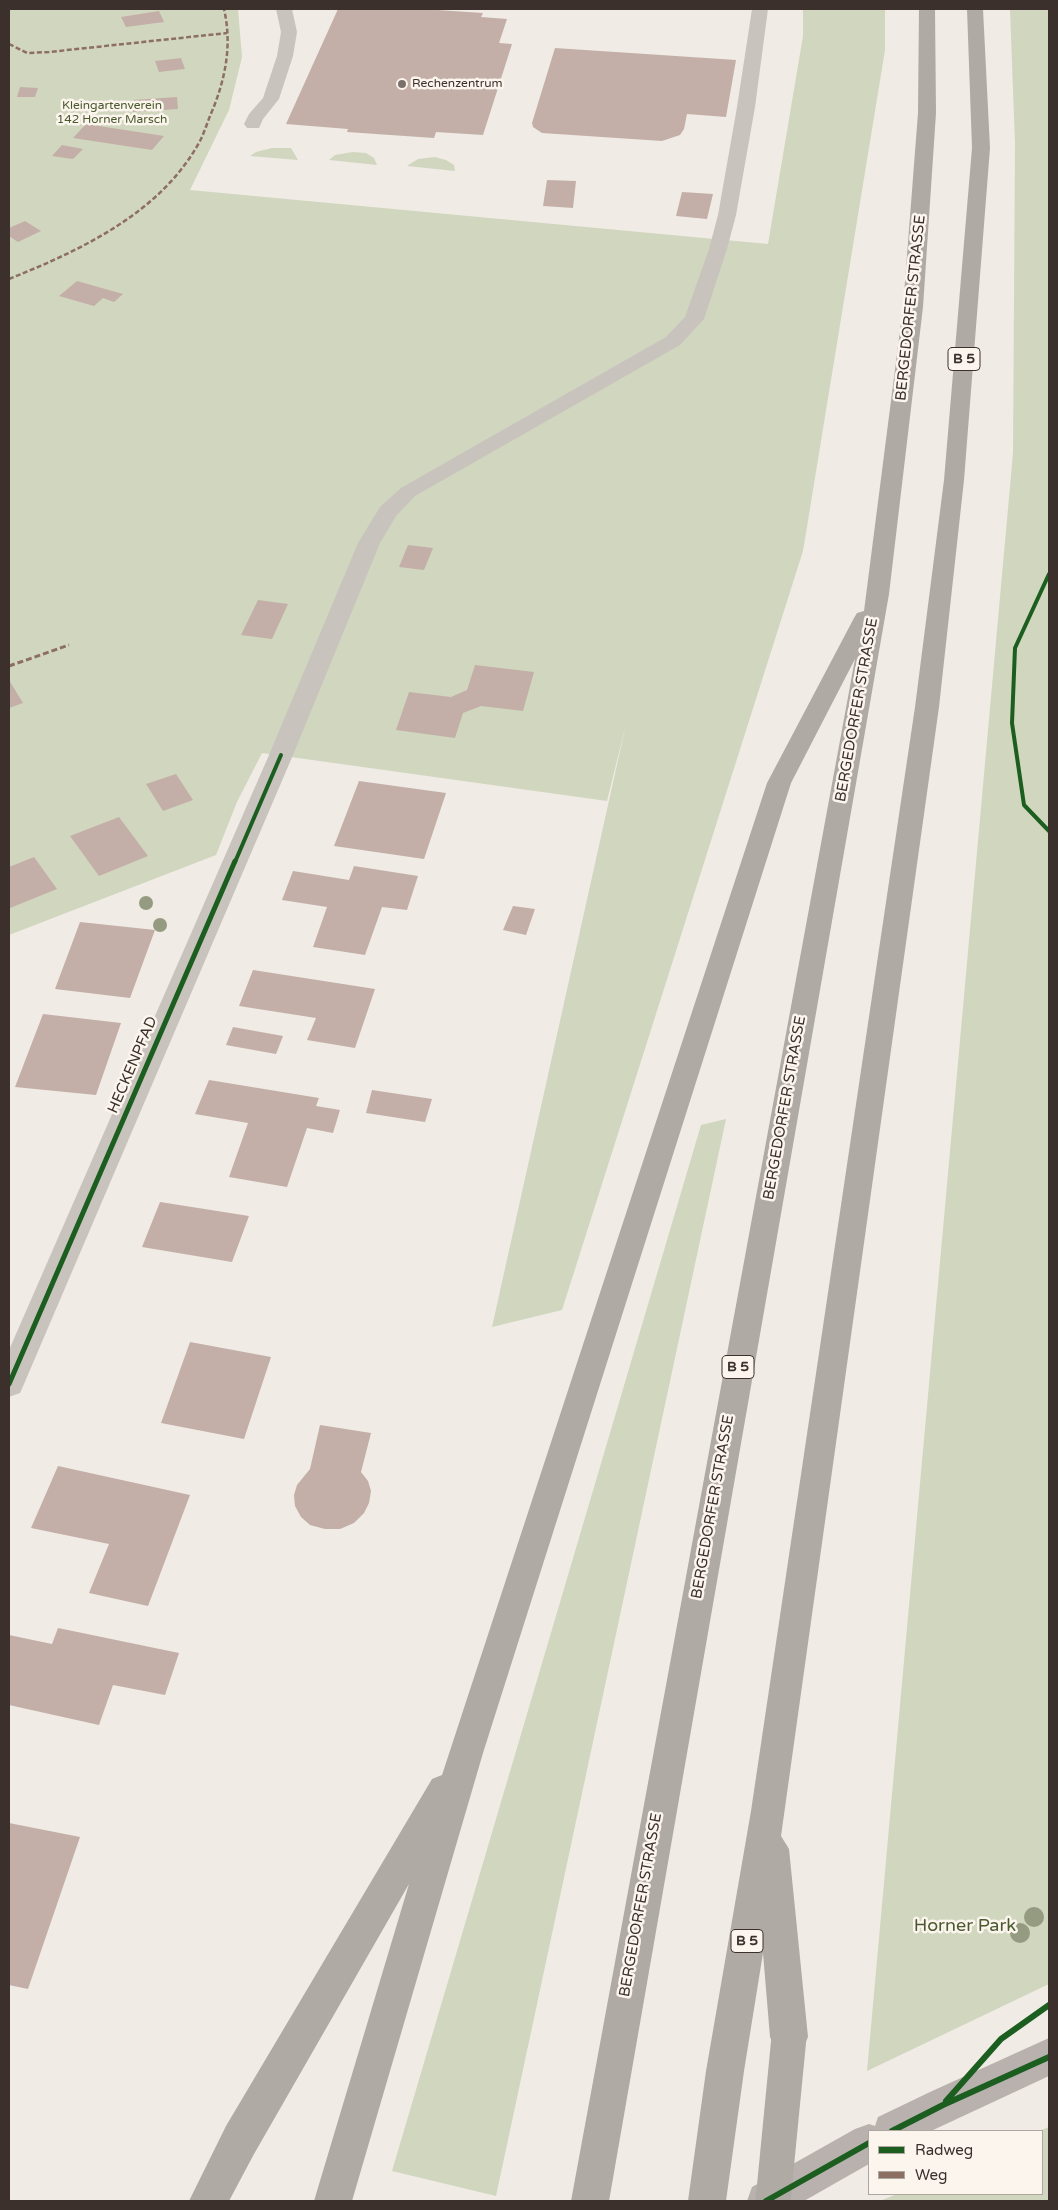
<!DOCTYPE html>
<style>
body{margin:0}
#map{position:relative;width:1058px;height:2210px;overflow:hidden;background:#f0ebe5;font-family:"Varela Round",sans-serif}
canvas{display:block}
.frame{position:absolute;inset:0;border:10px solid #3b302b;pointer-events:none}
.legend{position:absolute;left:868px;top:2130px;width:175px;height:65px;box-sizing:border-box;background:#fbf5ee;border:1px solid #aea6a0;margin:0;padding:6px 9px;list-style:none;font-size:15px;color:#3b302b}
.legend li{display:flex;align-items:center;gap:10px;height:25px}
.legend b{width:25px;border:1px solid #aea6a0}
</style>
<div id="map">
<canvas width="1058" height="2210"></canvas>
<div class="frame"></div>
<ul class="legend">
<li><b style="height:6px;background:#1b5e20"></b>Radweg</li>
<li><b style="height:6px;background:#8d6e63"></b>Weg</li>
</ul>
</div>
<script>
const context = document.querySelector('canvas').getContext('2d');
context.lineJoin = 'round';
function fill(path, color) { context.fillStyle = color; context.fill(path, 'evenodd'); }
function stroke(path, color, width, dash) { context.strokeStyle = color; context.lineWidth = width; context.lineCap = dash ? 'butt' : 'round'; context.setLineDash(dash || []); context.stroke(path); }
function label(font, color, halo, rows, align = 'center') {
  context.font = font + ' "Varela Round",sans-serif'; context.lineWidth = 5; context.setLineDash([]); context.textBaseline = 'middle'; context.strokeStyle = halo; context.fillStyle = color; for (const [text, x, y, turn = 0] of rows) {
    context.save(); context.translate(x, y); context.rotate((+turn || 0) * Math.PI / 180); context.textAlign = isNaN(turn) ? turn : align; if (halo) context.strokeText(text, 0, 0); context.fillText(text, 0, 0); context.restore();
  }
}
fill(new Path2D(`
 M9,9H238L242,57L229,110L190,190L768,244L803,36V9H885V50L803,551L562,1310L492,1327L626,724L607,801L262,753L237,802L216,855L9,935Z
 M1010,9H1049V1984L867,2071L1013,453L1015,144Z
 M272,148H291L298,160L250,156L256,152Z
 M353,152L366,153L374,158L377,165L329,160L335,155Z
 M435,157L446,160L454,165L455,171L407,166L418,159Z
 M726,1119L496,2196L392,2171L701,1125Z
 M1049,2127V2200L1046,2201H880L897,2194H1042V2131H1039Z`), '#d1d6bf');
fill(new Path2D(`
 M338,9H422L483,13L481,17L507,19L499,43L512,44L483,135L436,132L434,138L347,132L348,129L286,124Z
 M159,11L164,22L126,27L121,17Z
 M555,48L736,60L726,117L687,114L684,129L680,135L662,141L542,133L533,127L532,123Z
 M181,58L185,69L159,72L155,61Z
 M20,87L38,88L35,97H17Z
 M177,97L178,109L133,112V100Z
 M86,124L164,136L152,150L73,138Z
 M62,145L83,149L73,159L52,156Z
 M547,180L576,181L573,208L543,206Z
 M682,192L713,194L707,219L676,216Z
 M25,221L41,231L18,242L9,236V228Z
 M77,281L123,294L114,302L103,298L94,306L59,296Z
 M408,545L433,548L424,570L399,567Z
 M258,600L288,604L272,639L241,635Z
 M475,665L534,672L523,711L481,706L463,713L455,738L396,730L409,692L451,697L467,690Z
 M9,680L23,703L9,708Z
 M176,774L193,800L163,811L146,784Z
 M359,781L446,793L424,859L334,846Z
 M119,817L148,856L99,876L70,836Z
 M34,857L57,889L10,908L9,867Z
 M354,866L418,876L407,910L382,907L365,955L313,947L327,907L282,900L293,871L349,880Z
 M513,906L535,909L526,935L503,930Z
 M80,922L155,930L130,998L55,989Z
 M253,970L375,989L355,1048L307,1040L316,1018L239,1006Z
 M43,1014L121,1023L96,1095L15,1087Z
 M233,1027L283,1036L276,1054L226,1045Z
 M209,1080L319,1098L316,1106L340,1110L333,1133L307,1128L287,1187L229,1177L248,1123L195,1114Z
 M372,1090L432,1099L425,1122L366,1113Z
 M160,1202L249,1216L232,1262L142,1247Z
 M190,1342L271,1357L244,1439L161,1423Z
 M320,1425L371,1433L361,1472L368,1481L371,1491L369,1503L364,1513L354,1523L340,1529H325L310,1525L301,1517L295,1506L294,1495L297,1485L310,1469Z
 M58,1466L190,1495L148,1606L89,1593L109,1544L31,1528Z
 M58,1628L179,1653L165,1695L113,1685L99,1725L9,1705V1635L52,1644Z
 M9,1823L80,1837L28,1989L9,1985Z`), '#c3afa7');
fill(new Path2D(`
 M276,9H292L297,32L293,56L279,99L263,119L259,128H247L244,124L249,114L263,98L277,56L281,32Z
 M752,9H768L755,107L736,215L727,249L704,319L680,345L415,496L396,516L380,543L293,755L24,1384L20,1393L9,1397V1350L269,755L358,543L380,507L401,488L666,337L685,317L709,249L718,215L737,107Z`), '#c9c3be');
fill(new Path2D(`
 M1049,2038V2076L931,2131H869V2164L804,2201H747L752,2187L855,2129L869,2124L875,2126L878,2117L930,2092Z`), '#b8b1ad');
fill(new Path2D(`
 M919,9H935L936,113L923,307L889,594L609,2201H571L855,659L791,783L483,1753L352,2201H314L409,1884L254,2154L229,2201H189L226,2126L432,1779L442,1775L767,783L854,618L857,613L864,611L903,307L918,113Z
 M967,9H983L990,148L964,480L939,707L781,1836L789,1849L808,2037L802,2050L789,2056L776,2050L770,2037L763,1953L744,2071L726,2201H688L706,2071L751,1811L915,707L944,480L972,148Z`), '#afaaa4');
stroke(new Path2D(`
 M773,2201L789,2037`), '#afaaa4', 35);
stroke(new Path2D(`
 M9,44L27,53L49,52L227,33
 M9,279C81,250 161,213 200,141C205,131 208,120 213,109C226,76 232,44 224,9`), '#8d6e63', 2.5, [5, 2.5]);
stroke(new Path2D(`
 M9,666L69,645`), '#8d6e63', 3, [6, 3]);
stroke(new Path2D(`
 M1049,574L1015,648L1012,723L1024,805L1049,831
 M235,862L281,755`), '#1b5e20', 4);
stroke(new Path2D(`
 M9,1384L235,861`), '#1b5e20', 5);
stroke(new Path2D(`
 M946,2101L1001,2039L1049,2005
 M892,2131L943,2105L1049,2057
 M766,2201L869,2143`), '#1b5e20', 6);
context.fillStyle = '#959b80';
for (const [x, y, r] of [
 [146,903,7],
 [160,925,7],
 [1034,1917,10],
 [1020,1933,10]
]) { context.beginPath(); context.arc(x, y, r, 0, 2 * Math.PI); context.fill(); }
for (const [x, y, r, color] of [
 [402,84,5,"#7a716c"]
]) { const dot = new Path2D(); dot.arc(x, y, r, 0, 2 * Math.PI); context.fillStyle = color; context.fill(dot); stroke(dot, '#fbf5ee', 2); }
label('12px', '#3b302b', '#fbf5ee', [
 ["Rechenzentrum",412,84]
], 'left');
label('12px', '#4a5a2e', '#fbf5ee', [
 ["Kleingartenverein",112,106],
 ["142 Horner Marsch",112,120]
]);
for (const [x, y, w] of [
 [964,359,32],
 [738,1367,32],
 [747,1941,32]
]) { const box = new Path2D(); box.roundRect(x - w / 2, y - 11.5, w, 23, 4); context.fillStyle = '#fbf5ee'; context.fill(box); stroke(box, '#3b302b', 1); }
label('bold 14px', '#3b302b', null, [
 ["B 5",964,359],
 ["B 5",738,1367],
 ["B 5",747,1941]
]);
label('15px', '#3b302b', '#fbf5ee', [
 ["BERGEDORFER STRASSE",911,308,-84],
 ["BERGEDORFER STRASSE",857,710,-80],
 ["HECKENPFAD",133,1065,-67],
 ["BERGEDORFER STRASSE",785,1108,-80],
 ["BERGEDORFER STRASSE",713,1507,-80],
 ["BERGEDORFER STRASSE",641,1905,-80]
]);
label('18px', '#4a5a2e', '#fbf5ee', [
 ["Horner Park",965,1926]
]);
</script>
